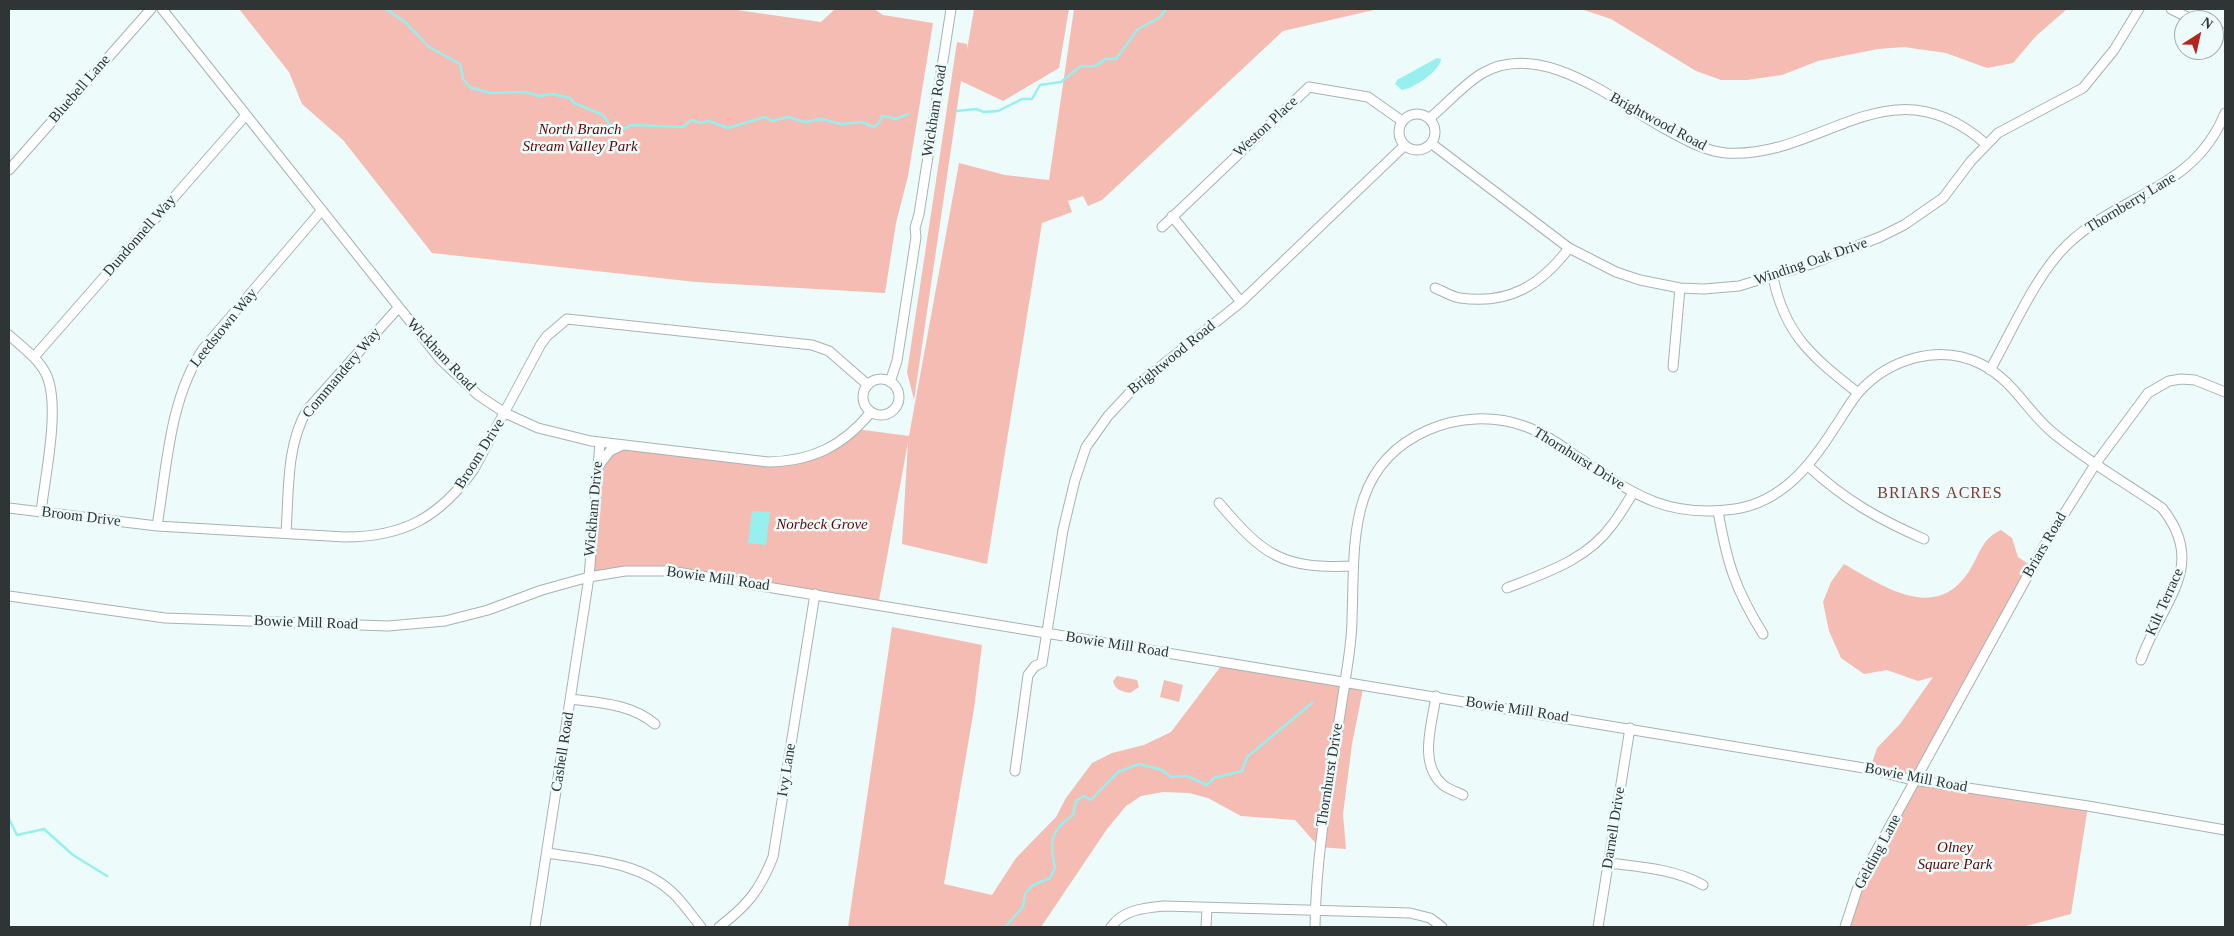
<!DOCTYPE html>
<style>
body{margin:0}
#map{position:relative;width:2234px;height:936px;overflow:hidden;background:#edfbfa;font-family:Georgia,serif}
canvas{display:block}
.frame{position:absolute;inset:0;border:10px solid #2f3434;pointer-events:none}
.north{position:absolute;left:2174px;top:10px;width:50px;height:50px;box-sizing:border-box;background:#edfbfa;border:1px solid #a1abab;border-radius:50%;rotate:35deg;font-size:14px;font-weight:700;line-height:20px;text-align:center;color:#2f3434}
.north::after{content:'';display:block;margin:auto;width:18px;height:22px;background:#b4251d;clip-path:polygon(50% 0,100% 100%,50% 72%,0 100%)}
</style>
<div id="map">
<canvas width="2234" height="936"></canvas>
<div class="frame"></div>
<div class="north">N</div>
</div>
<script>
const context = document.querySelector('canvas').getContext('2d');
context.lineJoin = 'round';
function fill(path, color) { context.fillStyle = color; context.fill(path, 'evenodd'); }
function stroke(path, color, width, dash) { context.strokeStyle = color; context.lineWidth = width; context.lineCap = dash ? 'butt' : 'round'; context.setLineDash(dash || []); context.stroke(path); }
function label(font, color, halo, rows, align = 'center') {
  context.font = font + ' Georgia,serif'; context.lineWidth = 5; context.setLineDash([]); context.textBaseline = 'middle'; context.strokeStyle = halo; context.fillStyle = color; for (const [text, x, y, turn = 0] of rows) {
    context.save(); context.translate(x, y); context.rotate((+turn || 0) * Math.PI / 180); context.textAlign = isNaN(turn) ? turn : align; if (halo) context.strokeText(text, 0, 0); context.fillText(text, 0, 0); context.restore();
  }
}
fill(new Path2D(`
 M239,9H730L821,22L835,9H874L883,15L933,23L908,176L896,223L885,293L696,282L432,253L343,140L302,104L289,72Z
 M974,9H1069L1059,68L1003,101L961,81L914,400L907,372L957,42L967,44V50Z
 M1074,9H1378L1283,31L1102,200L1088,206L1083,196L1068,201L1072,212L1042,223L987,564L902,544L908,442L878,606L670,571L589,577L600,442L768,462L810,457L856,429L909,436L959,163L1005,175L1049,180Z
 M1581,9H2067L2036,36L2013,63L1987,68L1946,53L1904,47L1878,49L1818,61L1782,75L1747,80H1721L1696,71L1611,19Z
 M2001,530L2012,538L2018,557L2033,567L1917,779L2088,806L2071,914L2022,927H1845L1857,890L1917,780L1870,769L1877,748L1900,724L1933,677L1918,681L1887,670L1864,674L1841,658L1829,631L1823,602L1831,582L1844,564C1886,588 1938,624 1971,568C1981,551 1983,538 2001,530Z
 M892,627L982,645L974,709L944,884L992,895L1016,858L1056,817L1066,798L1092,763L1112,753L1144,745L1171,732L1224,662L1364,684L1352,744L1343,814L1346,849L1319,847L1295,820L1241,816L1208,798L1189,793L1163,792L1141,796L1126,806L1107,829L1041,927H848Z
 M1117,676L1137,680L1139,687L1130,693C1122,692 1114,689 1113,681Z
 M1164,680L1183,685L1179,702L1160,697Z`), '#f5bcb3');
fill(new Path2D(`
 M1437,58L1441,59C1441,70 1413,89 1402,90L1395,84L1397,80Z
 M752,511L770,512L766,545L748,543Z`), '#97f0ed');
stroke(new Path2D(`
 M386,9L405,22L429,47L460,64L463,79L471,88L491,93L526,92L539,96L552,94L570,98L574,103L603,115L610,125L623,129L632,125L683,127L691,120L701,123L709,121L728,128L765,117L772,121L788,117L805,122L821,119L841,124L861,122L874,127L879,123L882,116L896,119L908,114
 M957,111L976,109L984,112L998,111L1022,99H1032L1040,85L1061,82L1081,66C1093,67 1097,67 1105,59H1116L1138,29L1159,18L1166,9
 M9,819L17,835L44,829L73,855L107,876
 M1005,927L1023,907L1025,894L1033,885L1050,878L1055,868C1049,841 1050,831 1073,815L1076,801L1084,796L1091,800L1118,772L1139,764L1162,770L1171,777L1187,776L1207,785L1214,778L1242,771L1247,757L1312,703`), '#97f0ed', 2.5);
const minor = new Path2D(`
 M162,9L440,359L478,395L505,413L538,428L591,441L768,462C813,461 843,446 871,412
 M2171,9L2193,20
 M2214,29L2225,34
 M1399 132a18 18 0 1 1 36 0a18 18 0 1 1-36 0Z
 M1430,118C1447,104 1462,86 1481,74C1539,39 1611,98 1660,126C1680,137 1703,151 1726,153C1824,159 1888,59 1986,144
 M1432,144L1569,248L1616,272L1640,280L1680,288L1704,289L1739,286L1808,265L1880,237L1904,225L1943,198L1971,161L1998,133L2083,88L2114,50L2139,9
 M9,170L151,9
 M1172,216L1241,302
 M1162,227L1309,87L1368,97L1402,121
 M1773,277C1785,336 1813,357 1858,393
 M1435,288C1443,291 1452,297 1460,298C1509,305 1541,285 1569,248
 M9,335C22,347 38,358 46,374C61,405 45,476 41,512
 M34,357L246,115
 M1673,367L1680,288
 M1990,370C2012,331 2036,274 2068,244C2122,193 2194,190 2225,113
 M863 397a18 18 0 1 1 36 0a18 18 0 1 1-36 0Z
 M890,382L897,361L916,237L915,228L919,214L951,9
 M599,465L610,451L623,445
 M1808,466C1845,500 1878,519 1924,539
 M1219,503C1264,556 1282,569 1353,566
 M9,508L157,526L345,537C404,537 440,517 474,469L541,344L547,336L567,319L812,345L829,351L868,385
 M1718,511C1727,563 1735,589 1763,634
 M157,526C167,467 169,400 203,349L322,210
 M286,532C289,492 286,446 307,410L398,308
 M1507,588C1545,573 1587,560 1612,525C1620,515 1626,504 1633,493
 M9,596L165,618L388,626L445,621L488,610L542,590L589,577L625,571H670L1870,769L1908,779L2088,806L2225,830
 M1436,696C1432,725 1418,763 1443,785C1448,789 1457,792 1463,795
 M571,699C601,703 631,704 655,724
 M1015,771L1028,675L1035,666L1042,663L1063,530L1075,480L1086,447L1108,416L1135,387L1241,302L1404,146
 M547,853C591,860 640,861 674,894C684,904 692,916 701,927
 M1609,863C1641,867 1675,869 1703,885
 M535,927L589,577L600,442
 M719,927C747,906 760,890 773,857L815,594
 M1111,927C1123,910 1143,908 1164,906L1410,913L1430,918L1442,927
 M1206,927L1207,908
 M1315,927C1316,844 1333,764 1345,682C1348,661 1352,640 1352,619C1355,544 1346,466 1428,430C1458,417 1493,415 1524,426C1542,432 1558,443 1573,454C1630,491 1662,519 1735,509C1782,502 1811,465 1835,427C1843,416 1850,402 1859,392C1889,359 1939,343 1981,364C2014,381 2025,409 2052,432C2085,460 2126,483 2162,508C2209,567 2161,602 2141,660
 M1598,927L1630,728
 M1845,927L1857,890L1868,866L2044,546L2096,463L2148,393L2169,381L2181,379L2195,380L2225,392`);
stroke(minor, '#a6b3b2', 11);
stroke(minor, '#fff', 9);
label('15px', '#2f3434', '#edfbfa', [
 ["Bluebell Lane",80,89,-49],
 ["Wickham Road",935,111,-81],
 ["Brightwood Road",1658,122,28],
 ["Weston Place",1266,127,-43],
 ["Thornberry Lane",2131,203,-31],
 ["Dundonnell Way",140,236,-49],
 ["Winding Oak Drive",1811,262,-19],
 ["Leedstown Way",224,328,-51],
 ["Wickham Road",441,355,47],
 ["Brightwood Road",1172,358,-39],
 ["Commandery Way",342,373,-50],
 ["Broom Drive",480,454,-58],
 ["Thornhurst Drive",1579,459,32],
 ["Wickham Drive",594,509,-85],
 ["Broom Drive",81,517,7],
 ["Briars Road",2045,545,-60],
 ["Bowie Mill Road",718,579,8],
 ["Kilt Terrace",2165,602,-66],
 ["Bowie Mill Road",306,623,2],
 ["Bowie Mill Road",1117,645,9],
 ["Bowie Mill Road",1517,710,9],
 ["Cashell Road",563,752,-81],
 ["Ivy Lane",787,770,-81],
 ["Thornhurst Drive",1330,775,-81],
 ["Bowie Mill Road",1916,778,11],
 ["Darnell Drive",1614,828,-81],
 ["Gelding Lane",1878,852,-62]
]);
label('italic 15px', '#5d0906', '#edfbfa', [
 ["North Branch",580,130],
 ["Stream Valley Park",580,147],
 ["Norbeck Grove",822,525],
 ["Olney",1955,848],
 ["Square Park",1955,865]
]);
context.letterSpacing = '1px';
label('16px', '#823b32', '#edfbfa', [
 ["BRIARS ACRES",1940,494]
]);
context.letterSpacing = '0px';
</script>
